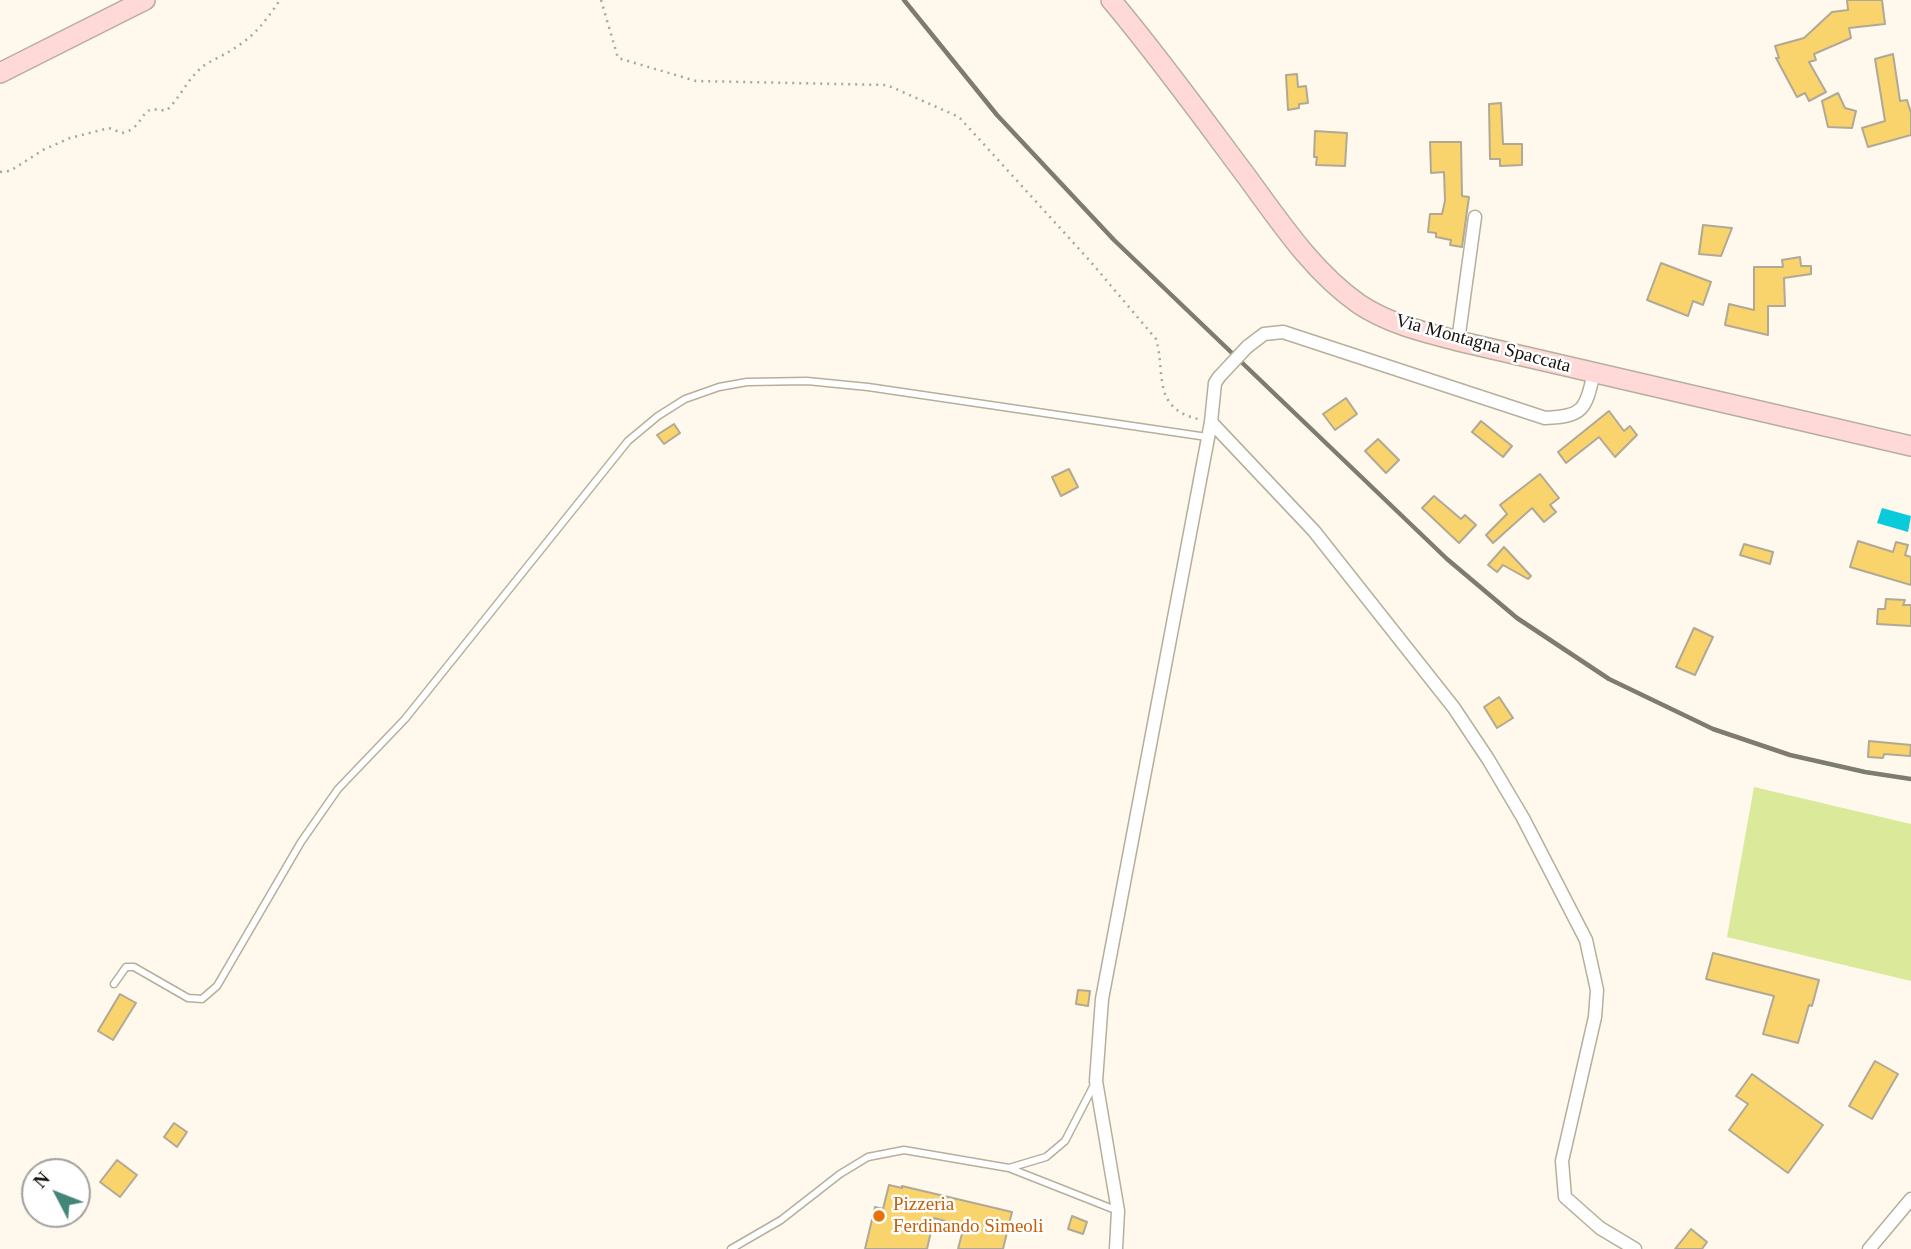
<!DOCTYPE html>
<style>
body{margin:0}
#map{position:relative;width:1911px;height:1249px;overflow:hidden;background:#fef9ec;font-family:Georgia,serif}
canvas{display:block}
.north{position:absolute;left:21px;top:1158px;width:70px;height:70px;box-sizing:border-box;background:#fff;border:2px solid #a1a19e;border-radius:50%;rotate:312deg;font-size:19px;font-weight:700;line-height:28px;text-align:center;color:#15130c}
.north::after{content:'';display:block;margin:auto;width:24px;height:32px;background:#438678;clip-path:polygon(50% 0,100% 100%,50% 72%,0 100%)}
</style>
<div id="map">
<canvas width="1911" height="1249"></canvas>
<div class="north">N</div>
</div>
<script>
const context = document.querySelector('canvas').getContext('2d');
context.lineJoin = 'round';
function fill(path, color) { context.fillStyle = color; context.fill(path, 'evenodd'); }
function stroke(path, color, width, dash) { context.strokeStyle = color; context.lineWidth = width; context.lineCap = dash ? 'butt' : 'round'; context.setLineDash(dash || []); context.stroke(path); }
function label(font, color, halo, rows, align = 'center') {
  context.font = font + ' Georgia,serif'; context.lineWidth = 5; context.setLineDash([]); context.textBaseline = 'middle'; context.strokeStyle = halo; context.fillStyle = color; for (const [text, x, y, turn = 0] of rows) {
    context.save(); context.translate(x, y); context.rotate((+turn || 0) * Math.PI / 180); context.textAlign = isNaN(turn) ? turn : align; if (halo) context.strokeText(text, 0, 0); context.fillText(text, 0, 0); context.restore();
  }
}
fill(new Path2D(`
 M1754,787L1911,824V981L1727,937Z`), '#dbe99b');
fill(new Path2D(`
 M1882,508L1911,516L1908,532L1877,523Z`), '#0bcbda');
const building = new Path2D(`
 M1847,0H1882L1885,24L1849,28L1851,38L1814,54L1816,60L1809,62L1826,92L1809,101L1805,93L1797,97L1776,58H1779L1775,46L1804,38L1832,12L1848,10Z
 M1893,54L1900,101L1907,100L1911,113V135L1868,147L1862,128L1885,121L1875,59Z
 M1297,74L1298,87L1306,86L1308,103L1299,104V108L1288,110L1286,75Z
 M1838,93L1845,108L1856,111L1852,128L1828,127L1822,101Z
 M1501,103L1503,144H1522V165L1500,166V159H1490L1489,104Z
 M1315,131L1347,133L1345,166L1316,165L1317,157H1314Z
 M1430,142H1461L1462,196L1469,197L1462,247L1450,245L1451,240L1436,237V233L1428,232L1430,214H1442L1445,201L1444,172L1431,173Z
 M1703,225L1732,228L1721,256L1699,254Z
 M1800,257L1801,266H1811V274L1784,278L1785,306H1768V335L1725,325L1729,304L1754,310V267H1783L1782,260Z
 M1661,263L1711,282L1703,305L1693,301L1688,316L1647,300Z
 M1346,398L1357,414L1335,430L1323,414Z
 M1609,411L1624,431L1630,426L1637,435L1615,457L1599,437L1566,463L1558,452Z
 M1481,421L1512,446L1503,457L1472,432Z
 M674,424L680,433L664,444L657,435Z
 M1378,439L1399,460L1386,473L1365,451Z
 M1069,469L1078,487L1061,496L1052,477Z
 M1540,474L1559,498L1550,505L1556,512L1544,522L1532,508L1493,543L1486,535L1507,514L1500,505Z
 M1434,496L1461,519L1465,515L1476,525L1459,543L1422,508Z
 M1858,541L1893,552L1896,542L1908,545L1905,555L1911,557V585L1850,567Z
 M1744,544L1773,552L1770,564L1740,555Z
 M1504,547L1531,576L1528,579L1503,565L1497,572L1488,565Z
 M1886,599L1905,600L1903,605H1911V626L1877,624L1878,609H1885Z
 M1694,628L1713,637L1695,675L1676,667Z
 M1499,697L1513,718L1497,728L1484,707Z
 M1869,741L1911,745L1910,756L1884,754L1883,758L1868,757Z
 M1713,953L1819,980L1812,1006L1809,1005L1798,1043L1763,1034L1774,996L1706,979Z
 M1078,990L1090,991L1088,1006L1076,1004Z
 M120,994L136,1003L113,1040L98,1031Z
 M1875,1061L1898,1074L1872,1119L1849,1106Z
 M1752,1074L1823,1125L1788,1173L1729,1130L1748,1104L1736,1096Z
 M174,1123L187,1132L177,1147L164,1137Z
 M117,1160L137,1175L120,1197L100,1182Z
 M889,1185L902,1188V1186L1012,1212L1003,1249H958L964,1226L934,1218L927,1249H865L875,1207L883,1209Z
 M1072,1216L1087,1222L1083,1234L1068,1229Z
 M1691,1229L1707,1242L1702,1249H1675Z`);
fill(building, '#f9d36b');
stroke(building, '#b1a996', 2);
const service = new Path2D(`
 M114,984L126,967H134L188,998L202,999L217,986L301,842L338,789L405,719L628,441L658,416L685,399L719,387L747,382L807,381L868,387L1207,437
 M1009,1168L1118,1211
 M731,1249L781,1220L840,1174L868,1157L904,1150L1009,1168L1046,1157L1065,1141L1095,1083`);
const minor = new Path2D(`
 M1458,341L1475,217
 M1247,347L1264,334L1283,332L1545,418C1584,416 1585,410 1594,373
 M1211,422L1314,531L1454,708L1488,759L1523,818L1586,940L1597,990L1595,1017L1562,1161L1565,1197L1600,1228L1635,1249
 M1116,1249L1118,1211L1096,1081L1102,999L1211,422L1215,383L1219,377
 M1869,1249L1911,1199`);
const secondary = new Path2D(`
 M1111,0C1159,57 1202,117 1247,177C1280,222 1313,272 1359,304C1389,324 1424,332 1458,341L1911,446
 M0,73L145,0`);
stroke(service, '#b6af9b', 9);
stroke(minor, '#b6af9b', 15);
stroke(secondary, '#b6af9b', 22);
stroke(new Path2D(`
 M601,0L618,58L696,81L887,85L959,117L1090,261L1156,339C1166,372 1151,408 1198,419
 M0,172L10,171L43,150L70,138L109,128L122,133C126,132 130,131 133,128C147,117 141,105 166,111C180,98 187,80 201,68C209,61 221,57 230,51C255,36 264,23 280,0`), '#aba79c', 2.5, [2, 5]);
stroke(service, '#fff', 6);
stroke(minor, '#fff', 12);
stroke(secondary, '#ffd9d7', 19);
stroke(new Path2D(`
 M904,0L997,115L1114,240L1447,559L1517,618L1609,679L1713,729L1790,755L1865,772L1911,779`), '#7e7b71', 4.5);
const minorBridge = new Path2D(`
 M1219,377L1247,347`);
stroke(minorBridge, '#b6af9b', 15, []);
stroke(minorBridge, '#fff', 12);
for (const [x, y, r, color] of [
 [879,1216,7,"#e8710a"]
]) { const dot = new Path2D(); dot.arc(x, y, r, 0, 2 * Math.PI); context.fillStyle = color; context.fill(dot); stroke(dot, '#fff', 2.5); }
label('19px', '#15130c', '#fff', [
 ["Via Montagna Spaccata",1483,344,15]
]);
label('19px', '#c56008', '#fff', [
 ["Pizzeria",893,1205],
 ["Ferdinando Simeoli",893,1227]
], 'left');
</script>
